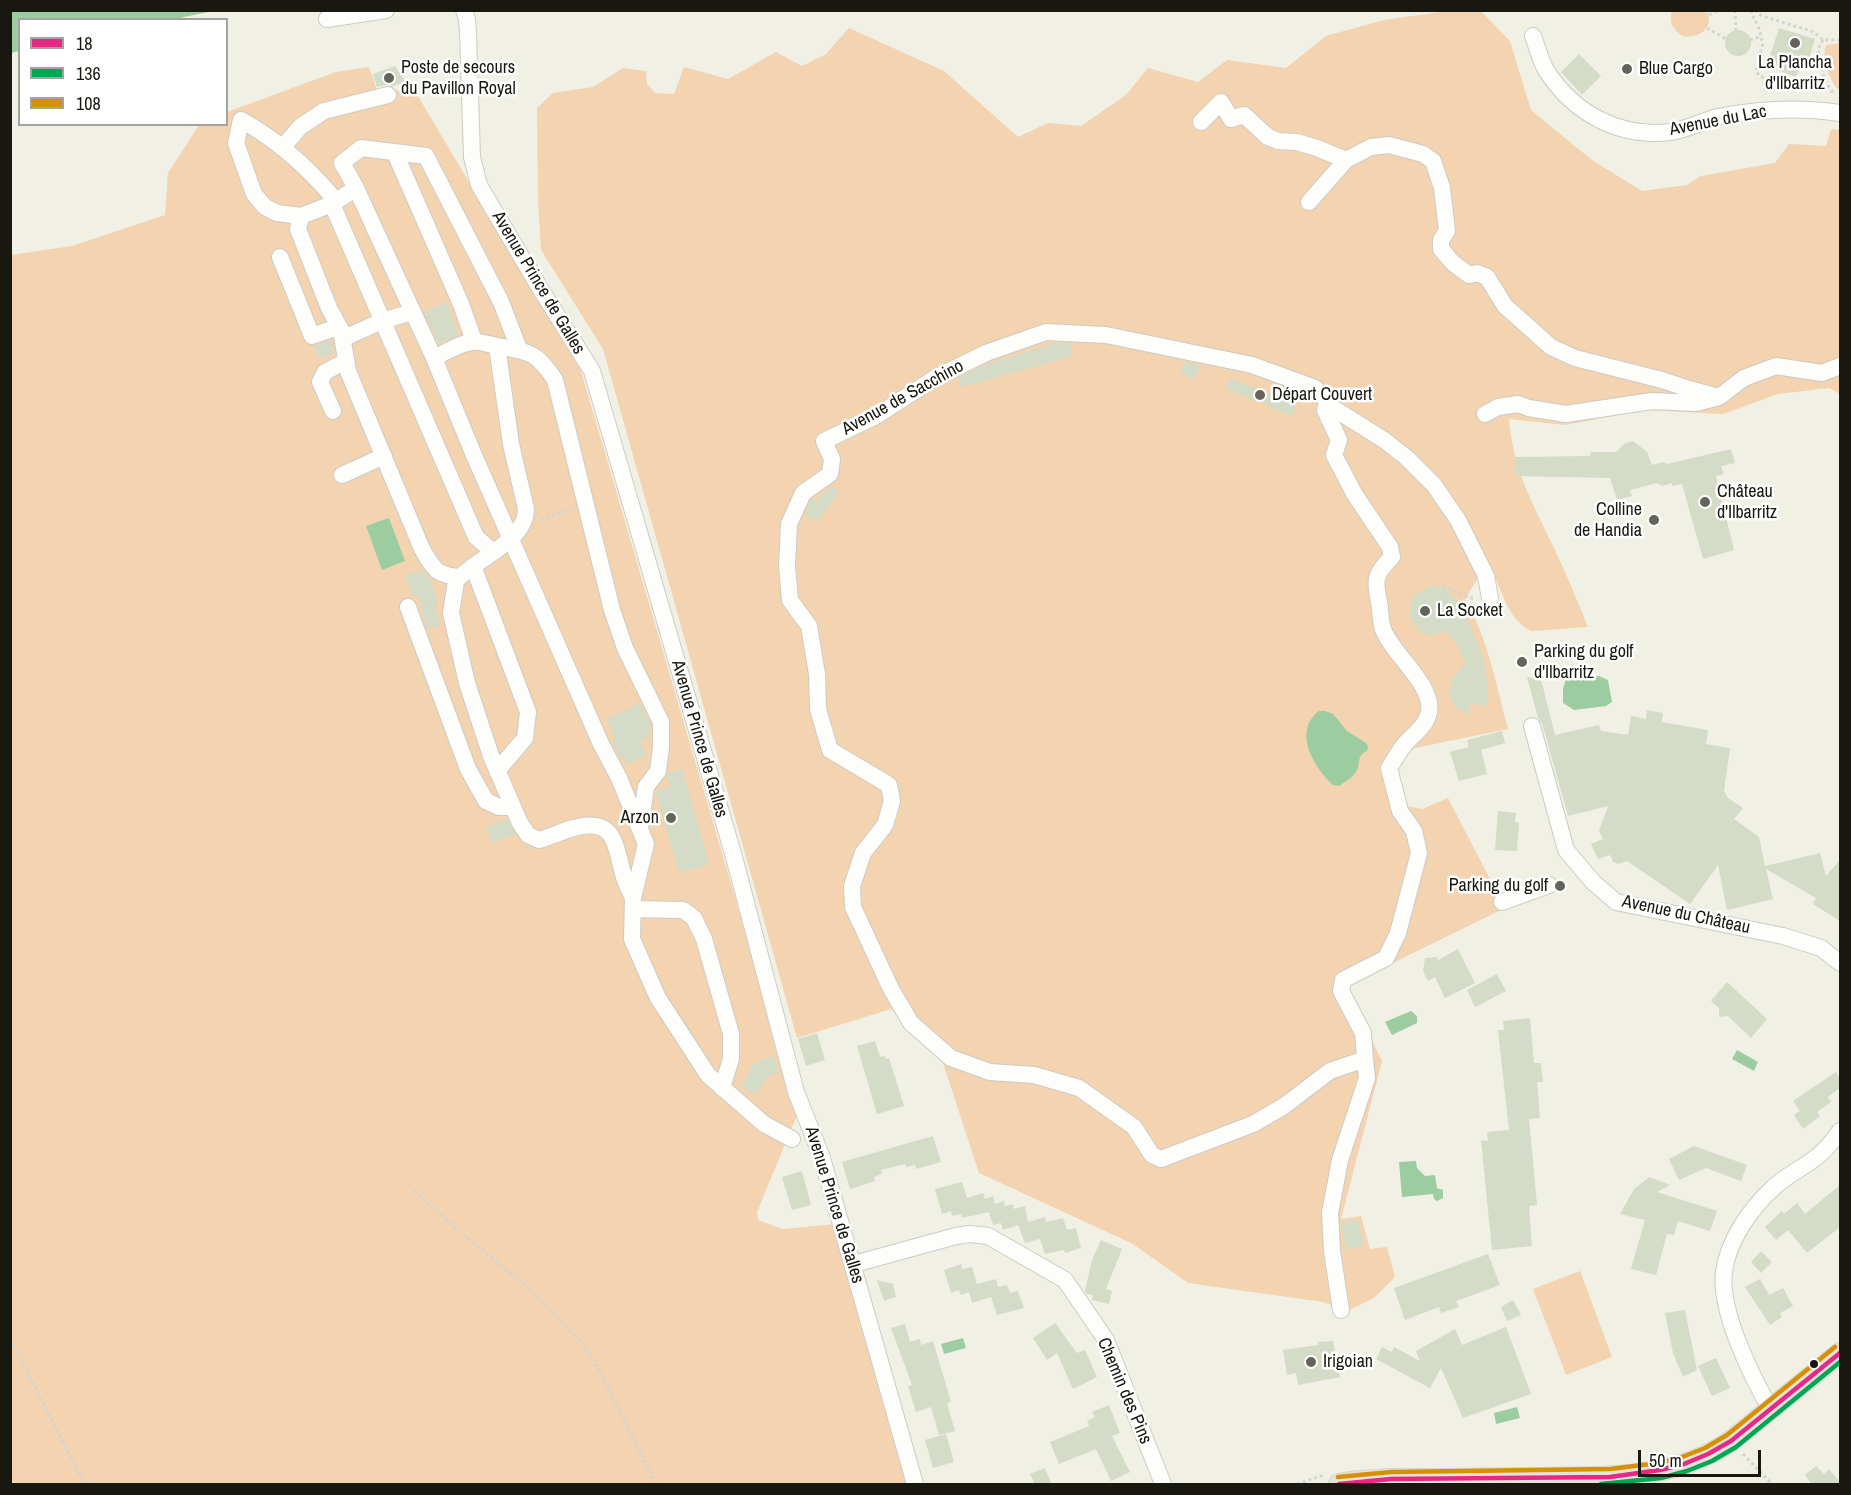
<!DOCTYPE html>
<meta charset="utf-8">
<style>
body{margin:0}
#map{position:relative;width:1851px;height:1495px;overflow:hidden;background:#f0f0e5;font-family:"Archivo Narrow",sans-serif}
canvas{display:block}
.frame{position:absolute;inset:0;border:12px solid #181811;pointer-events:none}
.legend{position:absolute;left:18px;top:18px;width:210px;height:108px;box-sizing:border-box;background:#fff;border:2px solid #a3a3a0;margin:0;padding:8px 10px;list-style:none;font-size:18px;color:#181811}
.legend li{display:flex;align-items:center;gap:12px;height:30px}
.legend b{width:30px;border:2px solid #a3a3a0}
.scale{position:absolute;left:1638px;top:1450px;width:123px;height:27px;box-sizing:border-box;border:3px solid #181811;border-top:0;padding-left:8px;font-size:18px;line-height:21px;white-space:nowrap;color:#181811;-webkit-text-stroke:4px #fff;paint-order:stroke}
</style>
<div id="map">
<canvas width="1851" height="1495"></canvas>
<div class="frame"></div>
<ul class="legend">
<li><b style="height:8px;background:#e62987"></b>18</li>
<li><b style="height:8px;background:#00a651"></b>136</li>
<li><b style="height:8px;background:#d69103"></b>108</li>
</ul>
<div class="scale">50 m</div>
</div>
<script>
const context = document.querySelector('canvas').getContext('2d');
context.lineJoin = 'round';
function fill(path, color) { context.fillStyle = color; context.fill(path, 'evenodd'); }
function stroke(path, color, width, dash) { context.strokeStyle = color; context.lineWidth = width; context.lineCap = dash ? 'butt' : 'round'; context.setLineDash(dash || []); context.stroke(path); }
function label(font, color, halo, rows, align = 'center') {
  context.font = font + ' "Archivo Narrow",sans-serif'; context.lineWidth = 5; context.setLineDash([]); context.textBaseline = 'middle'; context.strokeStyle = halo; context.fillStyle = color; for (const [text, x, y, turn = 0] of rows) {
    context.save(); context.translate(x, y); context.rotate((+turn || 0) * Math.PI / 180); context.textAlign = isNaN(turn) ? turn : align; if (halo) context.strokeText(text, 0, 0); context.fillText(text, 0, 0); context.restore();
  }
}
fill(new Path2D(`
 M1480,10L1510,41L1531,110L1592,160L1642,191L1687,185L1701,176L1775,163L1789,144L1826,146L1831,129L1840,130V394L1829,388L1778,394L1723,414L1646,410L1565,425L1509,419C1513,469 1532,502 1553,546C1566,573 1577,600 1588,627L1531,631C1509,620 1503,594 1493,573L1478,578L1465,599C1488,638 1496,685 1508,729L1415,748L1399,757L1395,774L1408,806L1422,809L1448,798L1505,908L1346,986L1382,1061L1341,1219L1361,1216L1370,1249L1387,1247L1395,1277L1374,1298L1347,1311L1323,1302L1188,1283L1133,1244L979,1173L942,1060L891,1009L797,1038L603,349L541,250L538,199L537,108L553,93L593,87L623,68L646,71L647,84L655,93L674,94L684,67L728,79L776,52L802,66L826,54L849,28L944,71L1018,137L1048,123L1081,126L1126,95L1148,68L1198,82L1227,60L1286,68L1326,36L1384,20L1447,11Z
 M1672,11H1701L1708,13C1712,29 1699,39 1683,36C1673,30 1668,22 1672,11Z
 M1840,43V91C1830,83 1821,58 1826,45Z
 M369,67L379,96L412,86L581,371L798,1113L757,1212L758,1220L782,1229L836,1224L911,1484H11V255L72,246L165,215L168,173L199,125L226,124L227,112L336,72Z
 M1580,1271L1612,1357L1566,1375L1533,1289Z`), '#f3d3b0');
fill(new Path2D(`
 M10,11L11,10L213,11L170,20H20L19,51L11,53Z
 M389,518L405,561L382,570L366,526Z
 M1599,676L1608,680L1612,702L1606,706L1574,710L1563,703V688L1566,679Z
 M1319,711H1325L1333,714L1347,731L1366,743L1368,747L1367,751C1358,755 1360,759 1358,768C1355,776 1346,781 1339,786L1333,785C1314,767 1292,732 1319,711Z
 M1411,1011L1417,1016V1023L1392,1035L1385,1022Z
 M1737,1050L1758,1062L1754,1071L1732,1059Z
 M1416,1161L1417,1168L1425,1176L1435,1175L1437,1188L1443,1190V1198L1437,1201L1434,1199L1433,1194L1402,1197L1399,1162Z
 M963,1338L966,1348L944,1354L941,1344Z
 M1517,1407L1520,1418L1496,1424L1494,1413Z`), '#9dcca0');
fill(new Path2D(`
 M1779,28L1815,39L1808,62L1802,59L1796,77L1774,69L1775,67L1767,65Z
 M1725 43a13 13 0 1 1 26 0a13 13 0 1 1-26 0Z
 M1579,54L1601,76L1582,95L1561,72Z
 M395,66L406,82L393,86L386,85L377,87L373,74Z
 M447,302L458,335L439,344L424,312Z
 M332,340L334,353L319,358L314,346Z
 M1055,343L1070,344L1073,356L961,387L958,378L990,363Z
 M1185,362L1199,365L1200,367L1194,379L1181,374Z
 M1230,378L1296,404L1292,416L1226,388Z
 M1633,441L1647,452L1652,465L1663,462L1667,464L1731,449L1735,463L1721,466L1724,474L1716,476L1734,550L1703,559L1682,484L1672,486V483L1662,486L1657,483L1630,490L1632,496L1617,500L1610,478L1515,476V457L1590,456L1591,452H1616L1624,444Z
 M832,486L840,492L816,523L805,514L811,500L813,499L816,501Z
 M422,570L429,577L438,601L434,602L440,626L427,629L418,595L413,597L405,576Z
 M1433,585L1447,589L1461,607L1466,615L1484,660L1488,685L1487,706L1470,704L1469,715L1456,707L1452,702L1449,692L1452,680L1465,663L1457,645L1445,631L1431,635L1420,633L1410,617L1411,597Z
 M1527,677L1541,679L1555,735L1599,725L1601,731L1628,735L1631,716L1646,719L1647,710L1663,713L1662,722L1708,730L1706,744L1730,748L1724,791L1728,798L1743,808L1734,819L1759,837L1765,866L1820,853L1826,876L1840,860V921L1813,904L1816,898L1766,869L1773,899L1727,910L1718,865L1690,904L1627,861L1618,864L1613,862L1610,855L1598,859L1591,844L1603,839L1599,830L1608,806L1568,816L1542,723L1538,718Z
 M640,703L651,724V728L648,729L651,736L640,741L647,755L627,764L624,759L620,757L613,744L614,735L606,719Z
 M1502,731L1505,743L1481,750L1487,774L1459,781L1450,752L1469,747L1467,740Z
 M682,769L709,864L679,873L656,793V791L670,786L667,776L668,773Z
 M1498,811L1516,813L1515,822L1519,823L1517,851L1495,850Z
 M507,819L515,834L492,843L486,827Z
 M1458,949L1475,983L1445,998L1435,977L1428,981L1423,971L1425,958L1437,957L1438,960Z
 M1497,974L1506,991L1475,1007L1467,990Z
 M1727,982L1767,1019L1751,1038L1728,1016L1719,1017V1008L1711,1001Z
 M1530,1018L1534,1063H1541L1543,1082H1537L1540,1118L1529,1119L1537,1205L1529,1206L1532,1246L1492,1250L1481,1140L1488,1141L1487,1132L1509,1130L1498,1030H1504L1503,1021Z
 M817,1033L825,1060L806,1066L798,1039Z
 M875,1041L880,1057L885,1056V1059L889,1058L904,1106L877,1114L857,1046Z
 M773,1056L779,1073L767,1077L756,1095L741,1087L754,1063Z
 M1836,1072L1840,1079V1088L1828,1097L1831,1102L1817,1112L1820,1116L1803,1129L1794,1115L1800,1111L1793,1101Z
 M933,1136L941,1162L916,1169L915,1165L906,1167L905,1164L881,1170L882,1174L874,1177L875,1181L850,1189L842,1162Z
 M1694,1146L1747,1165L1741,1181L1706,1168L1679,1180L1669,1159Z
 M802,1171L811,1205L792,1210L782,1177Z
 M1649,1177L1670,1185L1657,1192L1717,1211L1710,1231L1678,1221L1674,1235L1667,1234L1656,1275L1631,1269L1645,1220L1620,1214L1634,1189Z
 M962,1182L967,1198L983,1193L985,1199L993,1196L995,1204L1004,1201L1005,1206L1013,1204L1014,1209L1025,1206L1028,1222L1045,1217L1046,1222L1063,1218L1067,1230L1076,1228L1081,1248L1065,1253L1064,1250L1045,1254L1040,1239L1025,1243L1018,1225L1003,1230L1001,1223L993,1225L989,1212L962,1218L961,1214L952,1216L951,1211L942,1214L935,1189Z
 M1840,1185V1227L1807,1253L1788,1230L1776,1240L1765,1227L1782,1211L1784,1214L1797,1203L1805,1214Z
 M1357,1219L1364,1245L1346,1250L1341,1223Z
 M1101,1240L1122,1249L1106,1289L1112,1291L1109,1304L1092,1300L1093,1295L1087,1294L1085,1291L1092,1260Z
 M1761,1251L1772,1262L1761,1273L1751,1262Z
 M1488,1254L1500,1285L1456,1301L1459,1307L1441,1313L1439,1307L1405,1320L1394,1288Z
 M961,1264L962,1269L972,1267L977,1284L996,1279L998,1287L1007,1285L1010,1293L1018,1291L1024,1308L997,1315L991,1297L972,1303L969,1292L961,1295L959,1290L951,1293L944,1270Z
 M1760,1279L1769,1295L1783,1288L1793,1306L1780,1313L1782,1317L1770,1325L1745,1287Z
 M877,1280L893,1284L896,1297L884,1301Z
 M1513,1300L1521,1315L1507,1321L1501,1307Z
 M1685,1310L1697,1370L1683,1377L1673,1353L1665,1313Z
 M1055,1323L1077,1353L1085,1350L1097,1377L1073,1389L1057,1353L1047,1360L1033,1338Z
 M905,1324L910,1342L920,1339L921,1345L933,1341L951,1402L947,1403L955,1431L939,1435L931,1407L916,1412L908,1386L912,1385L891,1328Z
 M1506,1327L1531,1394L1463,1418L1441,1368L1430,1388L1376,1359L1382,1347L1391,1352L1394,1347L1420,1361L1416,1351L1455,1329L1462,1345Z
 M1333,1341L1340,1377L1298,1385L1296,1373L1287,1375L1283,1350L1318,1345V1342Z
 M1716,1358L1730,1388L1712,1396L1698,1366Z
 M1109,1405L1120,1433L1112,1436L1130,1472L1111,1481L1096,1449L1059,1464L1050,1442L1089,1426L1087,1421L1095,1417L1092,1412Z
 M946,1434L954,1462L933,1468L925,1440Z
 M1816,1466L1824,1474L1829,1469L1840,1482V1485H1812L1805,1475Z
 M1045,1468L1052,1485H1035L1030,1474Z`), '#d4dbc6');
const minor = new Path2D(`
 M464,10L467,19L468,32L472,157L479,185L538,285L592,371L734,857L796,1092L822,1158L915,1484
 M327,19L386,10
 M1533,36C1537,46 1540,60 1546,70C1573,113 1619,138 1670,132C1686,130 1702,121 1718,117C1758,109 1800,107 1840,113
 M1201,122L1221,102L1231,119L1244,115L1268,137L1278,141L1297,142L1317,148L1346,160
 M282,148L300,127L324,111L388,95
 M395,153L461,304L474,341
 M356,188L332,204L301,216L277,213L265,207L254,194L236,143L241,120C276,139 306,166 332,196V204L476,537L493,552
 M1309,202L1346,160L1371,147L1389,145L1423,154L1433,161L1442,188L1447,231L1441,240V249L1453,263L1469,275L1477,273L1487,277L1505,306L1551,347L1575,358L1662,380L1689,389L1719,397L1744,378L1776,366L1822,373L1840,366
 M301,216L298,229L329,308L341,330L348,371L422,549C434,569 435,575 460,577
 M280,257L312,336L332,329L341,330
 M344,338L382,321L412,312
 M497,346L511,444L526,509C526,542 476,558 456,581L451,613L467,683L491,756L520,823L528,835L539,840C550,837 560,832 570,829C616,815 614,843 624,877C626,884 630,891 633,898
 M519,349L501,302L426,156L361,148L342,163L356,188L434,358L473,453L601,744L619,778L646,844L633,898L632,939L658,998L708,1075L764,1124L792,1139
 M434,358C446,352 460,343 473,342C481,341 490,345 497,346C529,352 536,351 555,380L612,610L625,648L661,722V747L658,771L646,787L640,828
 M1328,402L1325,410L1339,440L1334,455L1355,495L1390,547L1392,557C1375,574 1374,579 1379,602C1381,611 1380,621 1383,629C1392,654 1434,685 1429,712C1426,727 1413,734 1404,745C1399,752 1394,760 1389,768L1400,811L1414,831L1419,853L1398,933L1386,958L1343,980L1341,991L1363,1033L1365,1059L1330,1071L1284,1106L1253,1124L1161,1159L1152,1155L1134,1127L1079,1088L1034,1075L990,1072L951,1058L911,1023L891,989L853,907L852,886L863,853L885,825L892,801L889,785L830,750L818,709L817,674L809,626L790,600L787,566L789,524L803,493L830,474L832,459L824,441L876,416L935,378L986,353L1046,332L1106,335L1252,365L1315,388L1333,408L1384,440L1407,458L1434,485L1458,520L1486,576L1490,598
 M333,411L320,382L325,372L346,361
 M1485,414L1498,407L1518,404L1529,408L1566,414L1652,401L1696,403L1719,397
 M342,475L384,456
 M473,566L528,712L525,738L497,771
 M408,607L468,769L486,801L499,807H513
 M1532,726L1566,850L1593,882L1616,902L1783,936L1821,948L1840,963
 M1502,902L1549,885
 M633,909L683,910L694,918L704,939L731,1034V1059L722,1088
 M854,1264L956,1236L970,1234L988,1236L1065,1280L1106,1340L1163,1484
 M1341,1310L1332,1251L1330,1213L1340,1160L1367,1078L1365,1059
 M1771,1410C1752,1377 1719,1311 1724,1272C1728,1240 1751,1208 1774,1187C1788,1174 1805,1167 1819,1155C1827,1149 1834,1139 1840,1131`);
const major = new Path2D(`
 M1339,1484L1360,1481L1391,1479C1438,1479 1486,1479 1533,1478C1602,1477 1671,1482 1731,1441L1840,1353`);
stroke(minor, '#ccccc3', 18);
stroke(major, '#cbcbc6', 22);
stroke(new Path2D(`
 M1735,10L1736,30
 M1751,10C1752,18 1757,22 1759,29C1761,34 1760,37 1763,43L1756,72L1763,78L1766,94
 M1755,10L1762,16L1814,32L1823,40H1840
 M1834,10L1840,14
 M1709,15L1714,12L1726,10
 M1707,28L1726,39
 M1750,40L1760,37
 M1823,40L1818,49C1821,68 1823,81 1835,95
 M136,124H145
 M541,520L572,509
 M423,607L437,603
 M1441,617L1444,586L1469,598H1473
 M414,1190L460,1232L525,1285L583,1343L610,1390L656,1484
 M10,1339L81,1477L88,1484
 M1743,1454L1772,1484
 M1297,1484L1324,1475`), '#d4d4d1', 3, [3, 3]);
stroke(minor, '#fdfdfb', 16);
stroke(major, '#e4e2d9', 21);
stroke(new Path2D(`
 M1339,1484L1391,1479L1610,1477L1660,1470L1684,1464L1708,1454L1731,1441L1840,1353`), '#e62987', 4.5);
stroke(new Path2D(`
 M1601,1484L1661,1478L1687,1471L1712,1461L1736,1447L1840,1362`), '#00a651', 4.5);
stroke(new Path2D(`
 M1338,1477L1391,1472L1610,1469L1659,1463L1682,1457L1705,1448L1727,1435L1835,1347`), '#d69103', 4.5);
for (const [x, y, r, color] of [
 [1795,43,6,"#64645b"],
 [1627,69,6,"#64645b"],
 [389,78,6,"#64645b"],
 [1260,395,6,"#64645b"],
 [1705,502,6,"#64645b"],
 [1654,520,6,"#64645b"],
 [1425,611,6,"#64645b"],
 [1522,662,6,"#64645b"],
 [671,818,6,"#64645b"],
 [1560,886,6,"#64645b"],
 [1311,1362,6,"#64645b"],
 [1814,1364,5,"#181811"]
]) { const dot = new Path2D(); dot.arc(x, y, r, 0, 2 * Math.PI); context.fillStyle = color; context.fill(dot); stroke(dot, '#fff', 2); }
label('18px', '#181811', '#fff', [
 ["La Plancha",1795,63,"center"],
 ["d'Ilbarritz",1795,84,"center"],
 ["Poste de secours",401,68],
 ["du Pavillon Royal",401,89],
 ["Blue Cargo",1639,69],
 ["Départ Couvert",1272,395],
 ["Château",1717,492],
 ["d'Ilbarritz",1717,513],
 ["Colline",1642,510,"right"],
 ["de Handia",1642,531,"right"],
 ["La Socket",1437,611],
 ["Parking du golf",1534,652],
 ["d'Ilbarritz",1534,673],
 ["Arzon",659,818,"right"],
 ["Parking du golf",1548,886,"right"],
 ["Irigoian",1323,1362]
], 'left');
label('18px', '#181811', '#fff', [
 ["Avenue du Lac",1718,121,-11],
 ["Avenue Prince de Galles",538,283,59],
 ["Avenue de Sacchino",903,398,-29],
 ["Avenue Prince de Galles",699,739,74],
 ["Avenue du Château",1686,915,12],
 ["Avenue Prince de Galles",834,1205,73],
 ["Chemin des Pins",1124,1391,67]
]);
</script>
